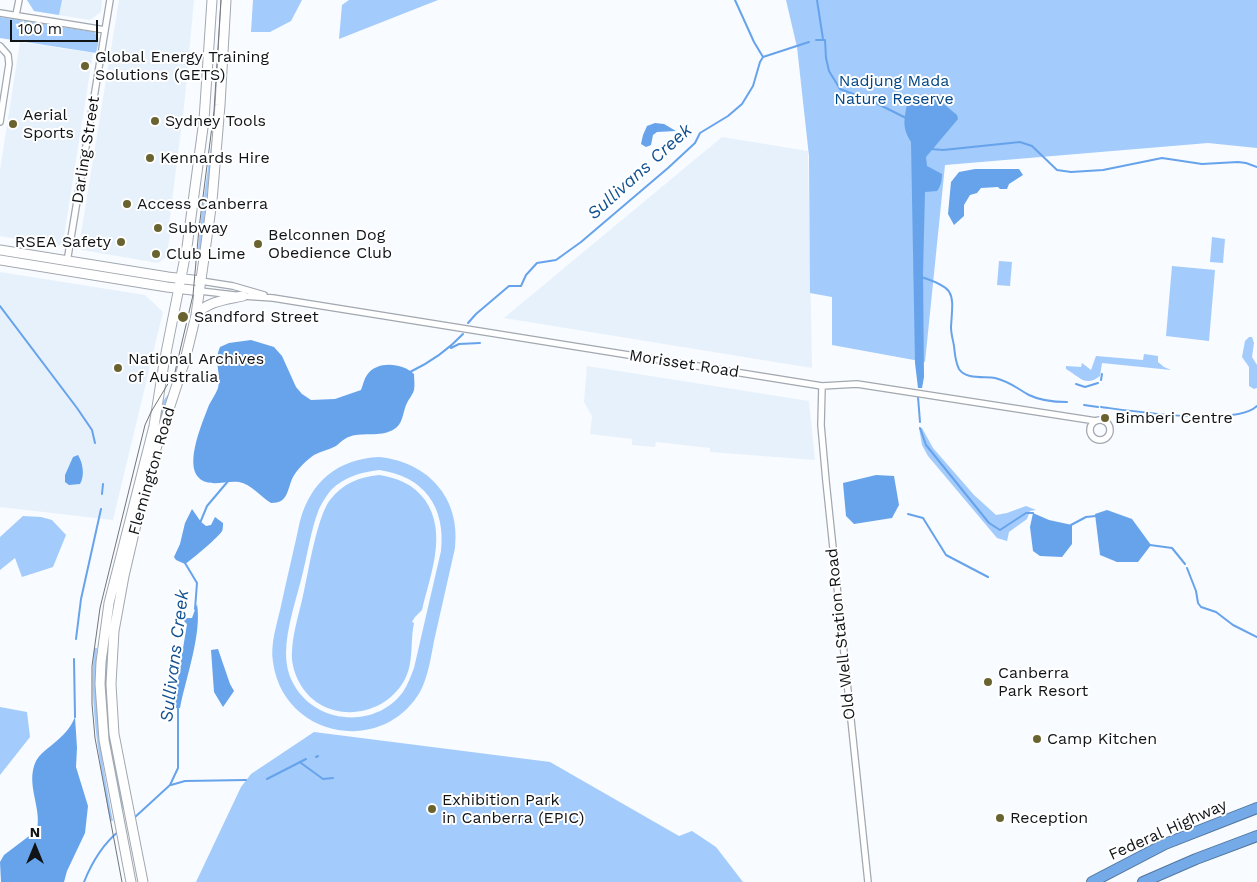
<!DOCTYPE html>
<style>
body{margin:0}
#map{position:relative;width:1257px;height:882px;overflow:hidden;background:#f8fbff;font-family:"Work Sans",sans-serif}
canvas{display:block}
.north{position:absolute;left:10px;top:822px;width:50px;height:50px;-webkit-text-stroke:4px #fff;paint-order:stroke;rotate:0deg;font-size:14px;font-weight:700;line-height:20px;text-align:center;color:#111416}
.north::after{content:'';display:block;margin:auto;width:18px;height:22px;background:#111416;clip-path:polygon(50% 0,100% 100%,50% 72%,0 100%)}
.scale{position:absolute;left:10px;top:20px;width:88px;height:22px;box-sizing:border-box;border:2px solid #111416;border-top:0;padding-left:6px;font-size:15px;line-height:18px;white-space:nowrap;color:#111416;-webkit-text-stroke:4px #fff;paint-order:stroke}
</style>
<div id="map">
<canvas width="1257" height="882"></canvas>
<div class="north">N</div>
<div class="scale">100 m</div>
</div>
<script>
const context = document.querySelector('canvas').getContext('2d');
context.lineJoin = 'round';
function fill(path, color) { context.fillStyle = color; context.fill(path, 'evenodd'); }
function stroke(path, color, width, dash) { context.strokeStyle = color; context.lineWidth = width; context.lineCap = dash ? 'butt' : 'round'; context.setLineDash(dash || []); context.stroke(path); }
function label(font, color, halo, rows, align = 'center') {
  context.font = font + ' "Work Sans",sans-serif'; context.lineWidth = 4; context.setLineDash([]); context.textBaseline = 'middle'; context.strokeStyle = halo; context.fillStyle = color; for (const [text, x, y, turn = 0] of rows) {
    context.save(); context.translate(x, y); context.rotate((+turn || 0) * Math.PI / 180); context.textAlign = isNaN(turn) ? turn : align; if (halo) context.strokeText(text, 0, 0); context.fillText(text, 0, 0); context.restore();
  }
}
fill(new Path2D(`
 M27,0H102L101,12L90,20L34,11Z
 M119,0H194L184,107L169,224L172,225L166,257L158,263L82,250L79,246Z
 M20,42L93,53L63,243L59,246L0,236V170Z
 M722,137L808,151L812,368L504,318Z
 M0,272L145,295L163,312L113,520L0,507Z
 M587,366L809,401L815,460L710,452V448L656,442L655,447L632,445V439L590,434L592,416L584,402Z`), '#e7f1fc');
fill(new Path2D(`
 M27,0H62L59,15L34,11Z
 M253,0H302L291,21L270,32H251Z
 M349,0H438L339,39L342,5Z
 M786,0H1257V148L1208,143L945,165L925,362L832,345V297L810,293L809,156L797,47Z
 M0,17L94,32C101,38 98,44 96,53L0,38Z
 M212,139H214L199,261H197L200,225Z
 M1212,237L1225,239L1223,263L1210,262Z
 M999,261L1012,262L1010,286L997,285Z
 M1172,266L1215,270L1209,341L1166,336Z
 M1249,337H1252L1254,343L1252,357L1257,365V388L1254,389L1249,386V367L1242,357L1245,341Z
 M1144,354L1158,356V362L1164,367L1171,370L1102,363L1100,376C1085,388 1079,376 1066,369V366L1081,367L1082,363L1091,370L1096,356L1143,360Z
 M173,388L118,586L109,637L107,683L125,808L121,809L109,752L104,687L105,659L109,620L161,400L163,401Z
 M919,428H922L933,448L974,495L996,515L1007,513L1026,506L1036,510L1030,511L1027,519L1009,532L1007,541L997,538L928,456L922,445Z
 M379,457C428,462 461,498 455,548C448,579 441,610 434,641C431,657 428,677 420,692C381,757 283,737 273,662C270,644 277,624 281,606C287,578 294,549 300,521C311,481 338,459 379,457ZM379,470C424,476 446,507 441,551L414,668C411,676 408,684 403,692C375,730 314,724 293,683C288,674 286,663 286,653C286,628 297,597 303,572C308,552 311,529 319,509C322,503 326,496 331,490C344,477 361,472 379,470Z
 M379,475C398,478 413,484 425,500C448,533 430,575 422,610L415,617L412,622L414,623C410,642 414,662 405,679C383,721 320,725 298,680C294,672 291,660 292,651C293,631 300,611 304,591C309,569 317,517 330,500C342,484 359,477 379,475Z
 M23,516L41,517L52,520L66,535L53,567L22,577L15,558L0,570V537Z
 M94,648H97C93,707 102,763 113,821H110C100,763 89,707 94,648Z
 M0,707L27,712L30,737L0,775Z
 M314,732L550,762L679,836L692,831L716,847L743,882H196L241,787L251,774Z`), '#a3cbfb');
fill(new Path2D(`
 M924,96L940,101L957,115L958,119L926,157L927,166L942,174C942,180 941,186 937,191L925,192L923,273L924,377L922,388H918L915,363L911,142C902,127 904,121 907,104Z
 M655,123L664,124L676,131L657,132L653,135L651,145L646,147L641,144L643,135L647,126Z
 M975,169H1019L1023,175L1009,184L1007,189H1000L998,187L981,188L977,193L970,195L964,205V216L954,225L948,214L951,182L959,172Z
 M251,340L274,347L282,356L296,387L302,394L311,400L335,399L361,390C363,385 364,379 367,375C377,360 403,363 414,374C414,379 415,385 414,390C413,394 409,399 407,403C403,411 403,422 397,427C385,437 369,433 356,435C347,436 342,441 336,446C329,450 321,451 314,455C307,460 298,468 293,477C287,489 289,503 271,503C261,497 251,484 239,482C226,480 210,488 199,478C184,464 203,421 209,405C212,399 216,394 218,388C222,372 213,364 220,347L229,343Z
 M78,455C83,463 85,476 80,484L69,485L65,482V475L73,457Z
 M876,475L894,476L899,505L892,518L854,524L846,516L843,483Z
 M192,509L201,522L206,526L211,525L215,517L223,523C223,524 223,530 222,531C221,535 189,562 185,564L176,560L174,557L180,544L185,523Z
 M1107,510L1132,519L1151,545L1138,562H1117L1100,555L1095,514Z
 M1033,513L1049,520L1072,525V544L1062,557L1040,556L1033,551L1030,527Z
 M197,604C202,634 186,677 180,708H176L175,697L187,624L177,614L178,612L187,618H192Z
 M218,649L230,684L234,691L223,707L214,692L211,650Z
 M75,717L77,748L76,767L88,806L85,833L67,871L64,882H1L0,862L4,855L37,830C42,807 25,784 36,761C40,754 47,749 53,744C63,736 70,729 75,717Z`), '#66a3eb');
stroke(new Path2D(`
 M817,0L823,39
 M816,40H825L826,58L829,71L840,89L872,101L906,118
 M763,57L809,42
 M931,149L943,150L1020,142L1032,146L1057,170L1071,172L1103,170L1162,158L1202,164L1238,162L1246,163L1257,167
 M921,277C957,288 953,294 951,327C951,334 953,340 954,346C955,354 955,361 959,369C966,380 985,376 995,378C1011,382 1016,388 1029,395C1041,401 1055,402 1067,402
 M0,306L77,408L92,430L95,443
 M468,323L476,314L509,286H521L526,275L537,263L556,260L581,242L668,168L695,143L700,133L728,116L742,104L753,86L760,62L763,57L754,42L735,0
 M451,348L459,344L480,343
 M410,372C431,362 447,351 463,334
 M1101,380L1102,374
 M1076,384L1085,387L1098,383
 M918,397L920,422
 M1084,405L1098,407
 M1101,407C1132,411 1236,427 1257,406
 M920,428L926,445L989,523L1000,530L1026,513H1033
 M102,494L103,484
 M908,514L923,518L946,555L988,577
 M200,523L207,506L229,480
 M1071,525L1086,517L1096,516
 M1150,545L1172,548L1185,564
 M185,563L197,583L195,609
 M1187,568L1196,591L1198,603L1201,607L1216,612L1233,625L1257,637
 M76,639L81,599L101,509
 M74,659L75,717
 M316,757L318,756
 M301,763L323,779L333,778
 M267,779L306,759
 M171,785L185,781L246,780
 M134,818L170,785L178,768V708
 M84,882C92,862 103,844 119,831`), '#66a3eb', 2);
const street = new Path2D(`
 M0,13L105,30
 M16,15L19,0
 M0,46L8,55L9,64L0,122
 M67,262L110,0
 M201,281L233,286L264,295
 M200,291L243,296L273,298L822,386L857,384L1096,421
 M822,386L821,425L826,481L868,882
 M1090 430a10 10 0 1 1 20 0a10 10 0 1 1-20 0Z`);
const secondary = new Path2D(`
 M0,250L168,277L201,281
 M0,260L167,287L200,291
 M196,315C208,301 225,300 243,296
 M131,882L104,740L100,684L101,662L109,603L154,426L164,363L187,247L204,120L212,0
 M143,882L114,734L111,684L114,631L124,576L148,473L185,360L196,315L212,201L220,105L226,0`);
const highway = new Path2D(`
 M1092,882L1165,844L1257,808
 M1143,882L1196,859L1257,836`);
stroke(street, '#a2a8b0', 8);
stroke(secondary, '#a2a8b0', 11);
stroke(highway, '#51769e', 12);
stroke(street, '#fff', 5.5);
stroke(secondary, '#fff', 9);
stroke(highway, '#74aae8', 10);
stroke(new Path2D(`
 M122,882L95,738L92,704V666L100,608L145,425L151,412L175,372L193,295L199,228L214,111L221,0`), '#727578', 1);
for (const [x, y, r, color] of [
 [85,66,5,"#696330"],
 [155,121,5,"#696330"],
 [13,124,5,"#696330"],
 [150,158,5,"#696330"],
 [127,204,5,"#696330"],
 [158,228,5,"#696330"],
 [121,242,5,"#696330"],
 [258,244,5,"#696330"],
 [156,254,5,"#696330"],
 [183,317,6,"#696330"],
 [118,368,5,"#696330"],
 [1105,418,5,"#696330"],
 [988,682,5,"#696330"],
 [1037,739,5,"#696330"],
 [432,809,5,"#696330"],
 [1000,818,5,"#696330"]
]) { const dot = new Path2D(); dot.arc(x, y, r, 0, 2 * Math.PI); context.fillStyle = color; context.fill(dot); stroke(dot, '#fff', 2); }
label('16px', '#111416', '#fff', [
 ["Global Energy Training",95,57],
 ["Solutions (GETS)",95,75],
 ["Aerial",23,115],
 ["Sports",23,133],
 ["Sydney Tools",165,121],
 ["Kennards Hire",160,158],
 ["Access Canberra",137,204],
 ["Subway",168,228],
 ["Belconnen Dog",268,235],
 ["Obedience Club",268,253],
 ["RSEA Safety",111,242,"right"],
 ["Club Lime",166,254],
 ["Sandford Street",194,317],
 ["National Archives",128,359],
 ["of Australia",128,377],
 ["Bimberi Centre",1115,418],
 ["Canberra",998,673],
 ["Park Resort",998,691],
 ["Camp Kitchen",1047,739],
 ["Exhibition Park",442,800],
 ["in Canberra (EPIC)",442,818],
 ["Reception",1010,818]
], 'left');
label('16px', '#004585', '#fff', [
 ["Nadjung Mada",894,81],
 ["Nature Reserve",894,99]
]);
label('16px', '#111416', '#fff', [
 ["Darling Street",86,150,-81],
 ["Morisset Road",684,364,9],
 ["Flemington Road",152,471,-74],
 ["Old Well Station Road",841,634,-96],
 ["Federal Highway",1168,830,-24]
]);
label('italic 18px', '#125293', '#fff', [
 ["Sullivans Creek",640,172,-42],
 ["Sullivans Creek",175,656,-83]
]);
</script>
